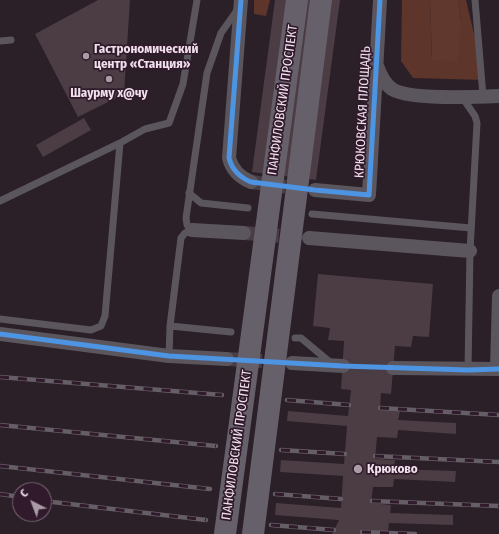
<!DOCTYPE html>
<meta charset="utf-8">
<style>
body{margin:0}
#map{position:relative;width:499px;height:534px;overflow:hidden;background:#2b1f28;font-family:"Fira Sans Condensed",sans-serif}
canvas{display:block}
.north{position:absolute;left:12px;top:482px;width:40px;height:40px;box-sizing:border-box;background:#301a2c;border:1px solid #7c6978;border-radius:50%;rotate:318deg;font-size:11px;font-weight:700;line-height:16px;text-align:center;color:#efe0eb}
.north::after{content:'';display:block;margin:auto;width:14px;height:18px;background:#aa9ca7;clip-path:polygon(50% 0,100% 100%,50% 72%,0 100%)}
</style>
<div id="map">
<canvas width="499" height="534"></canvas>
<div class="north">С</div>
</div>
<script>
const context = document.querySelector('canvas').getContext('2d');
context.lineJoin = 'round';
function fill(path, color) { context.fillStyle = color; context.fill(path, 'evenodd'); }
function stroke(path, color, width, dash) { context.strokeStyle = color; context.lineWidth = width; context.lineCap = dash ? 'butt' : 'round'; context.setLineDash(dash || []); context.stroke(path); }
function label(font, color, halo, rows, align = 'center') {
  context.font = font + ' "Fira Sans Condensed",sans-serif'; context.lineWidth = 3.5; context.setLineDash([]); context.textBaseline = 'middle'; context.strokeStyle = halo; context.fillStyle = color; for (const [text, x, y, turn = 0] of rows) {
    context.save(); context.translate(x, y); context.rotate((+turn || 0) * Math.PI / 180); context.textAlign = isNaN(turn) ? turn : align; if (halo) context.strokeText(text, 0, 0); context.fillText(text, 0, 0); context.restore();
  }
}
fill(new Path2D(`
 M254,0H270L266,16L254,14Z
 M402,0H430L432,60L461,21L458,0H466L485,80L413,78L401,61Z`), '#5d352b');
fill(new Path2D(`
 M430,0H458L461,21L458,62L432,60Z`), '#61382e');
fill(new Path2D(`
 M98,0H130L124,94L78,117L35,34Z
 M275,0H340L316,180L252,172Z
 M84,118L91,130L43,157L36,145Z
 M318,274L433,284L429,337L413,336L411,347L395,346L391,394L381,393L380,409L400,411L398,420L456,423V434L398,430L397,438L377,437L375,459L395,460L394,469L456,471L455,482L394,479L393,487H373L371,503L391,505L390,513L453,515V525L389,523L388,532L363,530L361,534H332L339,520L275,515L276,503L341,508L343,476L280,472L281,460L344,464L347,426L287,421L288,411L348,416L351,390L341,389L344,341L328,340L330,328L313,326Z`), '#4b3d43');
stroke(new Path2D(`
 M251,182L304,189
 M244,233L309,238
 M227,359L282,362
 M343,366L393,368`), '#483c45', 14, [14, 7]);
stroke(new Path2D(`
 M475,0L483,96
 M0,41L11,40
 M462,97L475,116L477,123L470,251L468,370
 M120,143L145,129L169,123L183,84L197,0
 M189,193L201,203L248,208
 M0,201L120,143L105,316L101,326L91,330L0,319
 M312,214L471,228
 M170,326L231,332
 M295,338H301L331,363
 M169,356L170,326L181,238L185,233L192,230L187,225L186,218L207,73L221,33L238,9`), '#5b565d', 7);
stroke(new Path2D(`
 M241,0L229,158C232,170 239,177 251,182
 M377,66C380,74 384,84 392,89C408,100 477,97 499,96
 M315,190L369,195L380,0
 M192,230L244,233
 M309,238L470,251
 M0,334L169,356L227,359
 M292,363L343,366
 M393,368L499,369
 M497,369L499,296`), '#5b565d', 14);
const rail = new Path2D(`
 M0,377L222,395
 M287,400L349,405
 M380,408L499,415
 M0,425L216,446
 M281,450L345,454
 M375,456L499,462
 M0,466L210,489
 M0,494L20,497
 M275,494L341,499
 M44,501L206,520
 M372,501L499,506
 M271,525L334,530
 M362,532L415,534`);
stroke(rail, '#655e64', 4.5);
stroke(rail, '#301a2c', 3, [9]);
stroke(new Path2D(`
 M225,534L297,0
 M253,534L321,0`), '#66606a', 22);
stroke(new Path2D(`
 M241,0L229,158C232,170 239,177 251,182L315,190L369,195L380,0
 M0,334L169,356L343,366L468,370L499,369`), '#4d94e3', 5);
for (const [x, y, r, color] of [
 [86,56,4,"#aa9ca7"],
 [109,79,4,"#aa9ca7"],
 [358,469,5,"#aa9ca7"]
]) { const dot = new Path2D(); dot.arc(x, y, r, 0, 2 * Math.PI); context.fillStyle = color; context.fill(dot); stroke(dot, '#301a2c', 1.5); }
label('bold 13px', '#efe0eb', '#301a2c', [
 ["Гастрономический",94,49],
 ["центр «Станция»",94,64],
 ["Шаурму х@чу",109,93,"center"],
 ["Крюково",367,469]
], 'left');
label('13px', '#efe0eb', '#301a2c', [
 ["ПАНФИЛОВСКИЙ ПРОСПЕКТ",283,100,-82],
 ["КРЮКОВСКАЯ ПЛОЩАДЬ",363,112,-87],
 ["ПАНФИЛОВСКИЙ ПРОСПЕКТ",237,445,-82]
]);
</script>
